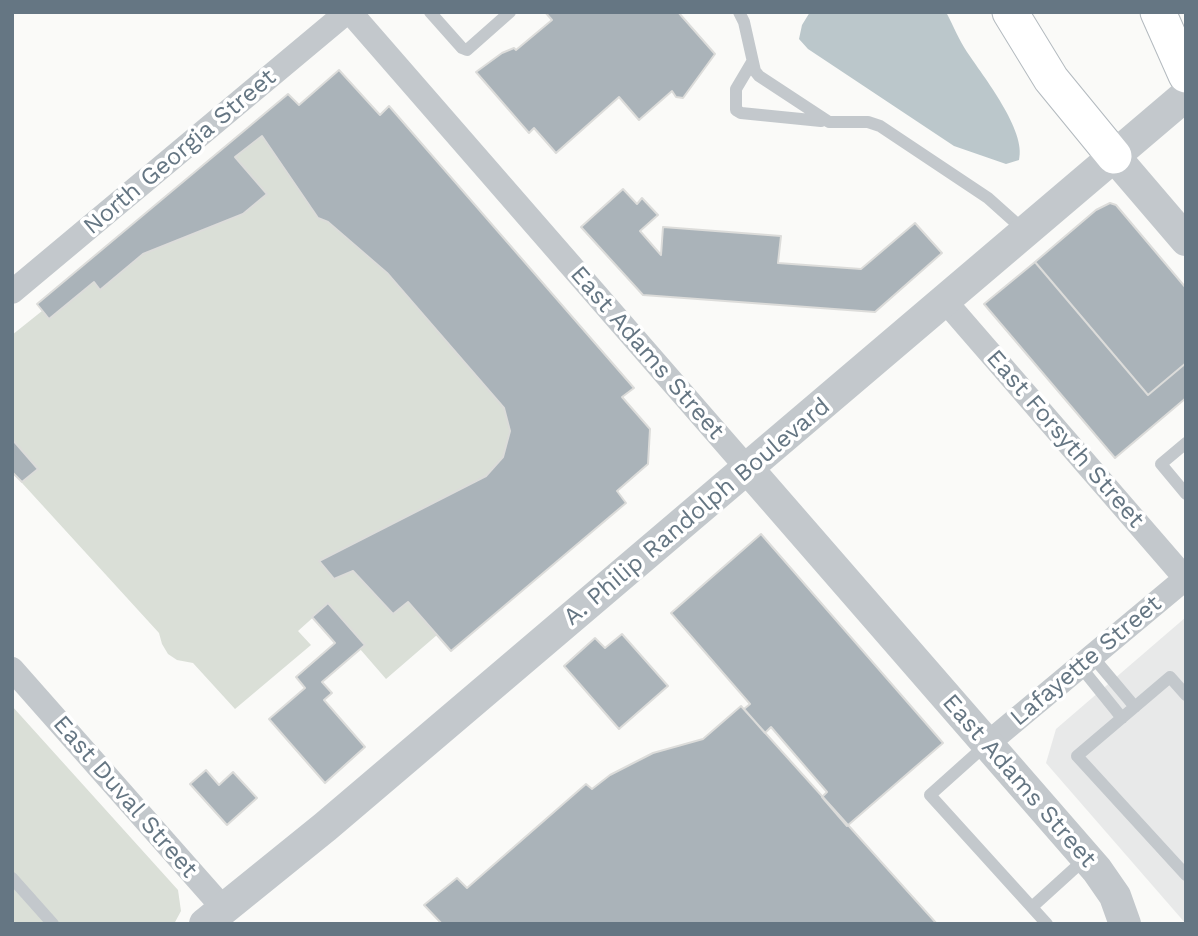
<!DOCTYPE html>
<style>
body{margin:0}
#map{position:relative;width:1198px;height:936px;overflow:hidden;background:#fafaf8;font-family:"Work Sans",sans-serif}
canvas{display:block}
.frame{position:absolute;inset:0;border:14px solid #657683;pointer-events:none}
</style>
<div id="map">
<canvas width="1198" height="936"></canvas>
<div class="frame"></div>
</div>
<script>
const context = document.querySelector('canvas').getContext('2d');
context.lineJoin = 'round';
function fill(path, color) { context.fillStyle = color; context.fill(path, 'evenodd'); }
function stroke(path, color, width, dash) { context.strokeStyle = color; context.lineWidth = width; context.lineCap = dash ? 'butt' : 'round'; context.setLineDash(dash || []); context.stroke(path); }
function label(font, color, halo, rows, align = 'center') {
  context.font = font + ' "Work Sans",sans-serif'; context.lineWidth = 7; context.setLineDash([]); context.textBaseline = 'middle'; context.strokeStyle = halo; context.fillStyle = color; for (const [text, x, y, turn = 0] of rows) {
    context.save(); context.translate(x, y); context.rotate((+turn || 0) * Math.PI / 180); context.textAlign = isNaN(turn) ? turn : align; if (halo) context.strokeText(text, 0, 0); context.fillText(text, 0, 0); context.restore();
  }
}
fill(new Path2D(`
 M1186,617V924L1046,763L1056,729Z`), '#e8e9e9');
fill(new Path2D(`
 M339,70L380,114L389,106L634,388L623,397L650,429L648,464L618,491L626,503L451,651L437,635L386,679L360,649L364,644L328,604L298,631L311,645L235,709L193,663L177,660L168,654L162,644L159,633L12,472V335L42,311L37,304L288,94L299,105Z
 M12,706L178,890L181,911L174,924H12Z`), '#dadfd7');
fill(new Path2D(`
 M810,12H946C953,25 959,40 967,52C983,76 1027,131 1019,160L1006,164L954,146L808,49L799,39L802,25Z`), '#bbc7cb');
const building = new Path2D(`
 M545,12H678L715,54L683,98L676,97L672,91L639,120L619,97L556,153L534,128L529,133L476,72L502,53L514,48L516,50L552,20Z
 M339,70L380,115L389,106L634,388L622,397L650,429L648,464L617,491L626,503L451,651L408,602L393,614L353,571L334,579L319,561L486,476L503,457L510,431L504,408L387,273L328,222L318,218L262,136L235,157L267,194L243,214L143,254L100,290L94,282L49,319L37,304L288,94L299,105Z
 M623,189L637,204L642,198L658,215L640,231L661,255L663,227L781,236L778,263L861,269L915,223L942,253L875,312L643,295L581,227Z
 M1110,203L1116,205L1186,288V363L1148,395L1035,262L1096,210Z
 M1035,262L1148,395L1186,363V398L1115,458L984,304Z
 M12,439L38,469L22,482L12,472Z
 M761,534L943,743L847,826L822,797L827,792L771,727L765,733L744,709L750,704L671,613Z
 M328,603L365,645L322,682L332,693L324,700L365,747L325,783L269,719L305,688L296,677L335,643L312,617Z
 M622,634L668,686L619,729L564,666L595,638L605,648Z
 M741,706L937,924H442L424,905L457,878L467,888L586,784L592,789L610,775L653,753L703,739Z
 M206,770L219,785L233,772L257,798L227,825L190,784Z`);
fill(building, '#aab3b9');
stroke(building, '#dcdcda', 2);
const secondary = new Path2D(`
 M1010,12L1051,79L1114,156
 M1158,12L1186,75`);
stroke(secondary, '#b3babf', 37);
stroke(new Path2D(`
 M430,12L462,48L467,50L510,12
 M739,12L744,22L755,71L759,76L829,122H868L880,126L988,198L1026,232
 M752,62L736,89V110L741,113L821,121
 M1186,443L1161,464L1186,494
 M1092,656L1135,707
 M1080,666L1122,718
 M1186,695L1170,677L1077,756L1186,875
 M987,744L930,795L1047,924
 M12,878L53,924
 M1032,907L1086,858`), '#c3c8cc', 12);
stroke(new Path2D(`
 M350,12L748,469
 M12,292L347,12
 M945,301L1185,578
 M12,669L224,909
 M987,744L1186,578`), '#c3c8cc', 24);
stroke(new Path2D(`
 M1114,156L1186,240
 M748,469L1097,870L1115,896L1125,924
 M205,924L325,827L1186,95`), '#c3c8cc', 32);
stroke(secondary, '#fff', 35);
label('24px', '#657683', '#fff', [
 ["North Georgia Street",180,152,-40],
 ["East Adams Street",647,353,49],
 ["East Forsyth Street",1065,439,49],
 ["A. Philip Randolph Boulevard",697,512,-40],
 ["Lafayette Street",1086,661,-40],
 ["East Adams Street",1019,781,49],
 ["East Duval Street",125,797,49]
]);
</script>
